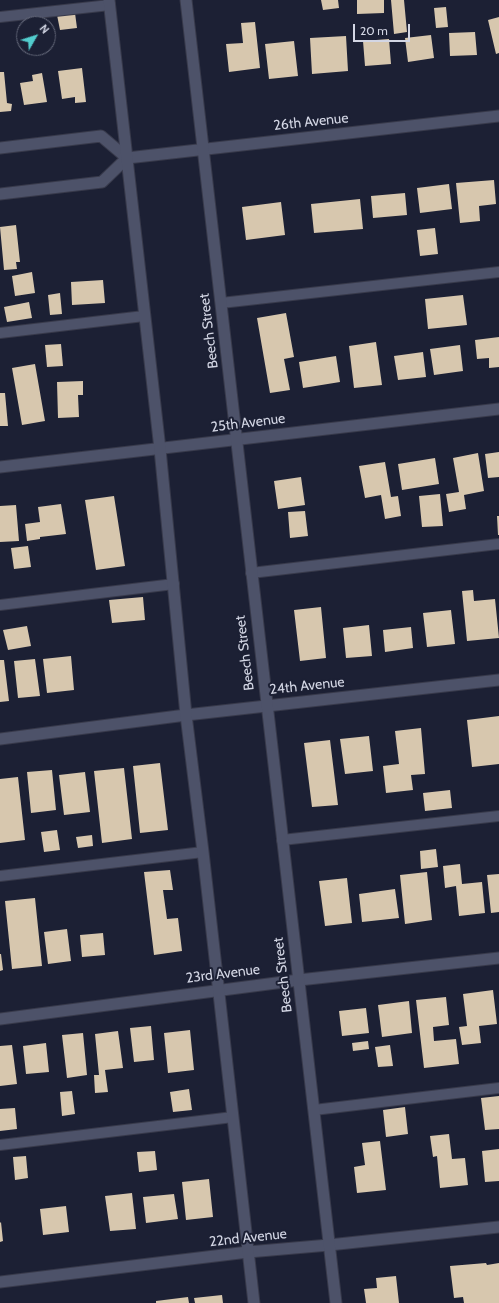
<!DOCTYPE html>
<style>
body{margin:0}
#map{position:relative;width:499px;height:1303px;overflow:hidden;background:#1c2034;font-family:Cabin,sans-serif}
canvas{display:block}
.north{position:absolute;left:16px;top:16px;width:40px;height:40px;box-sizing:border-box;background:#1c2034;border:1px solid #65697a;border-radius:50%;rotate:51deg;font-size:11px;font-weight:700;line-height:16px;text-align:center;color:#d3d6e4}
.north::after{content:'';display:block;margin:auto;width:14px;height:18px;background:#52cdce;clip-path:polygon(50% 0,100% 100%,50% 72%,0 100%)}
.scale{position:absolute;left:353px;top:24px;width:57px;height:18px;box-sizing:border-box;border:2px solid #d3d6e4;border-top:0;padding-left:5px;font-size:12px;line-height:14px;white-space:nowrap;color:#d3d6e4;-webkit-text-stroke:3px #1c2034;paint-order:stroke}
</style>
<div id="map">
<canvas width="499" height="1303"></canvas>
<div class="north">N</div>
<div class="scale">20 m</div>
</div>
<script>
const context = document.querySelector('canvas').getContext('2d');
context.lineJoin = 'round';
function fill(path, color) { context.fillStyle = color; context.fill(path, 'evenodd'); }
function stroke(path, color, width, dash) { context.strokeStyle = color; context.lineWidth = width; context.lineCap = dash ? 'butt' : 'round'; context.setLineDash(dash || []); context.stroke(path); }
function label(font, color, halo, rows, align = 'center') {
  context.font = font + ' Cabin,sans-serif'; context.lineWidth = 4; context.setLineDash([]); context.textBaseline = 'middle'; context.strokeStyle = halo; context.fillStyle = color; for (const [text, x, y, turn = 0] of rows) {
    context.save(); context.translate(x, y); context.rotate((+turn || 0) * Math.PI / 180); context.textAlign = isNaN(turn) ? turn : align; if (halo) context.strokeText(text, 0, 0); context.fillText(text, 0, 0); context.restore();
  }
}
fill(new Path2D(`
 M321,0H338L339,8L323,10Z
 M357,0H384V13L357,14Z
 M391,0H404L407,32L394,34Z
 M446,7L448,27L436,28L434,8Z
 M75,13L77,28L60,30L57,15Z
 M499,17V53L496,54L488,20Z
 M255,22L260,68L229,72L226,44L243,43L241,23Z
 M475,32L477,55L450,56L449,33Z
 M431,35L434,58L408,62L405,38Z
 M346,36L348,71L312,74L310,38Z
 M389,39L391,64L365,66L363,41Z
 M294,41L298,76L269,79L265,44Z
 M82,68L86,102L75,103V97L62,99L58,71Z
 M0,72H4L7,103L12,104L11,111L0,112Z
 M42,73L47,102L24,105L20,83L33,81L32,75Z
 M494,180L496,204L479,206L480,221L460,223L456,183Z
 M449,184L452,209L420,213L417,188Z
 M405,193L407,215L373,218L371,196Z
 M360,199L363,229L314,233L311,204Z
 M281,202L285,235L246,240L242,207Z
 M16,225L20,262H16L17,269L4,270L0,227Z
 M435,228L438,254L420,256L417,230Z
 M32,272L35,293L15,296L12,276Z
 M103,280L105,303L72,305L71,282Z
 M60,293L62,314L50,315L48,295Z
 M463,295L467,325L428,329L425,299Z
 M29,302L32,318L7,322L4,307Z
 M286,313L294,357L284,359L290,390L270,393L257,318Z
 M499,337V367L489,368V358L477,359L475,340Z
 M376,342L382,385L354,388L349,346Z
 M61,344L63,366L47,367L45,345Z
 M460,345L463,371L434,375L430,349Z
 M423,352L426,377L398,380L394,356Z
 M336,356L340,382L303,388L299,362Z
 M35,364L45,421L22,425L12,368Z
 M83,381V395H78L79,417L58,418L57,382Z
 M0,393H5L8,426H0Z
 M499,452V477L488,478L485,454Z
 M478,453L484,491L464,495L466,509L449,512L446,494L459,492L453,458Z
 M435,458L439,484L402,490L398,464Z
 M385,462L391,497L398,496L401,516L385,519L381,495L365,498L359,466Z
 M301,477L305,505L278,509L274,481Z
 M440,494L443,526L422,527L419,496Z
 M114,496L125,566L96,570L85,500Z
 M61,504L66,534L40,537V539L27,541L25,524L40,522L38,507Z
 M16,505L19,541L0,542V506Z
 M305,511L308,536L290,538L288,512Z
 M497,516H499V535H498Z
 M28,546L31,567L14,569L11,548Z
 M473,590L474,601L495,599L499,638L467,641L462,591Z
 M143,597L145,620L112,623L109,600Z
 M321,607L326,658L300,661L294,610Z
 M451,610L455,644L427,647L423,613Z
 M369,625L372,656L346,658L343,628Z
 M27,626L31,646L8,650L3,630Z
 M411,627L413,648L385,652L383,630Z
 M71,656L74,690L47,693L43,659Z
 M35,659L40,696L18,698L14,661Z
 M0,660H4L9,701L0,702Z
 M499,716V764L472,767L467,720Z
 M421,728L425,774L411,775L413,790L386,793L383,766L399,764L395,731Z
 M369,736L373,771L345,774L340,739Z
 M330,740L338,805L312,807L304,743Z
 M160,763L168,830L140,833L133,766Z
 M124,768L132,839L102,843L94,771Z
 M52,770L56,810L31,813L27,772Z
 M85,772L90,812L64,815L59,775Z
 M18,777L25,840L0,843V779Z
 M450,790L452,808L425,811L423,793Z
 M57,830L60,850L44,852L41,832Z
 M92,835L93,846L78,848L76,837Z
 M436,849L438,867L421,869L420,851Z
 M460,864L462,884L482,882L485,913L459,916L456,886L445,888L443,866Z
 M170,870L173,890H163L167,919L178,918L182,951L154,955L144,872Z
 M427,872L432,920L405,924L400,875Z
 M499,874V912L491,913L487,875Z
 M347,878L352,923L325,926L319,881Z
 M395,889L399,918L362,922L359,894Z
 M35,898L42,966L12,969L5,901Z
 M67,929L71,961L48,964L44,932Z
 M103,933L105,955L82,957L80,935Z
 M0,954H1L3,970L0,971Z
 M493,990L497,1024L479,1026L481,1043L462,1045L459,1027L467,1026L463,994Z
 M446,997L449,1025L433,1027L434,1041L456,1039L459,1064L424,1068L416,1000Z
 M409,1001L412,1033L382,1037L378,1005Z
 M366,1008L369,1033L342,1036L339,1011Z
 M151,1026L154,1060L134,1062L130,1028Z
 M190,1030L194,1070L168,1073L164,1033Z
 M118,1031L123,1068L105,1070L108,1092L95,1093L94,1075H99L95,1034Z
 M83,1033L87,1075L67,1078L62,1035Z
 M368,1041L369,1049L353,1051L352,1043Z
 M46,1043L49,1072L26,1074L23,1046Z
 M12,1045L17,1084L0,1086V1046Z
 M390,1045L393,1066L378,1067L375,1047Z
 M189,1089L192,1110L173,1112L170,1092Z
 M72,1091L75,1114L62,1116L60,1092Z
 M499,1096V1129L485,1130L481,1098Z
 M405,1107L408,1134L386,1137L383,1110Z
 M15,1108L17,1129L0,1131V1109Z
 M449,1134L452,1159L465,1158L468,1185L440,1188L437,1156L433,1157L430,1136Z
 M380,1141L386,1190L357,1193L354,1167L365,1165L362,1143Z
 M499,1149V1181L485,1182L482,1151Z
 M155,1151L157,1170L139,1172L137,1152Z
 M26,1156L28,1178L15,1180L13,1157Z
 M209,1179L213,1217L186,1220L182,1182Z
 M132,1193L136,1229L110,1231L105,1196Z
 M174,1194L178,1219L146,1223L143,1197Z
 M66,1206L69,1232L43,1235L40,1209Z
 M1,1222L3,1241L0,1242V1223Z
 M486,1263L487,1265L499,1263V1303H464L463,1297L454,1298L450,1266Z
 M396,1276L399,1303H366L364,1289L377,1288L376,1278Z
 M222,1295L223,1303H195L194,1298Z
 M188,1297L189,1303H156V1301Z`), '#d7c7ae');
const service = new Path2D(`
 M0,17L110,5
 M221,303L499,272
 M0,333L144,316
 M251,573L499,544
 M0,605L174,584
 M282,840L499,816
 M0,876L203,852
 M314,1110L499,1088
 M0,1145L233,1117`);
const minor = new Path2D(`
 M0,148L101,136L127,158
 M0,194L102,182L127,158L499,116
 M0,467L499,409
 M0,739L186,715L499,680
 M0,1019L299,980L499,958
 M0,1282L248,1252L329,1245L499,1227`);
const tertiary = new Path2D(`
 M109,0L160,449L186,715L203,852L254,1303
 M186,0C234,435 286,869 336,1303`);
stroke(service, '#383a4b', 12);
stroke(minor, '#383a4b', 13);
stroke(tertiary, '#383a4b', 13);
stroke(service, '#4d5269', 10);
stroke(minor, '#4d5269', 11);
stroke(tertiary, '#4d5269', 11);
label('14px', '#d3d6e4', '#1c2034', [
 ["26th Avenue",311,122,-6],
 ["Beech Street",209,331,-97],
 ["25th Avenue",248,423,-7],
 ["Beech Street",245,653,-97],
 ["24th Avenue",307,686,-6],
 ["23rd Avenue",223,974,-7],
 ["Beech Street",283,975,-97],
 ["22nd Avenue",248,1238,-6]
]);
</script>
